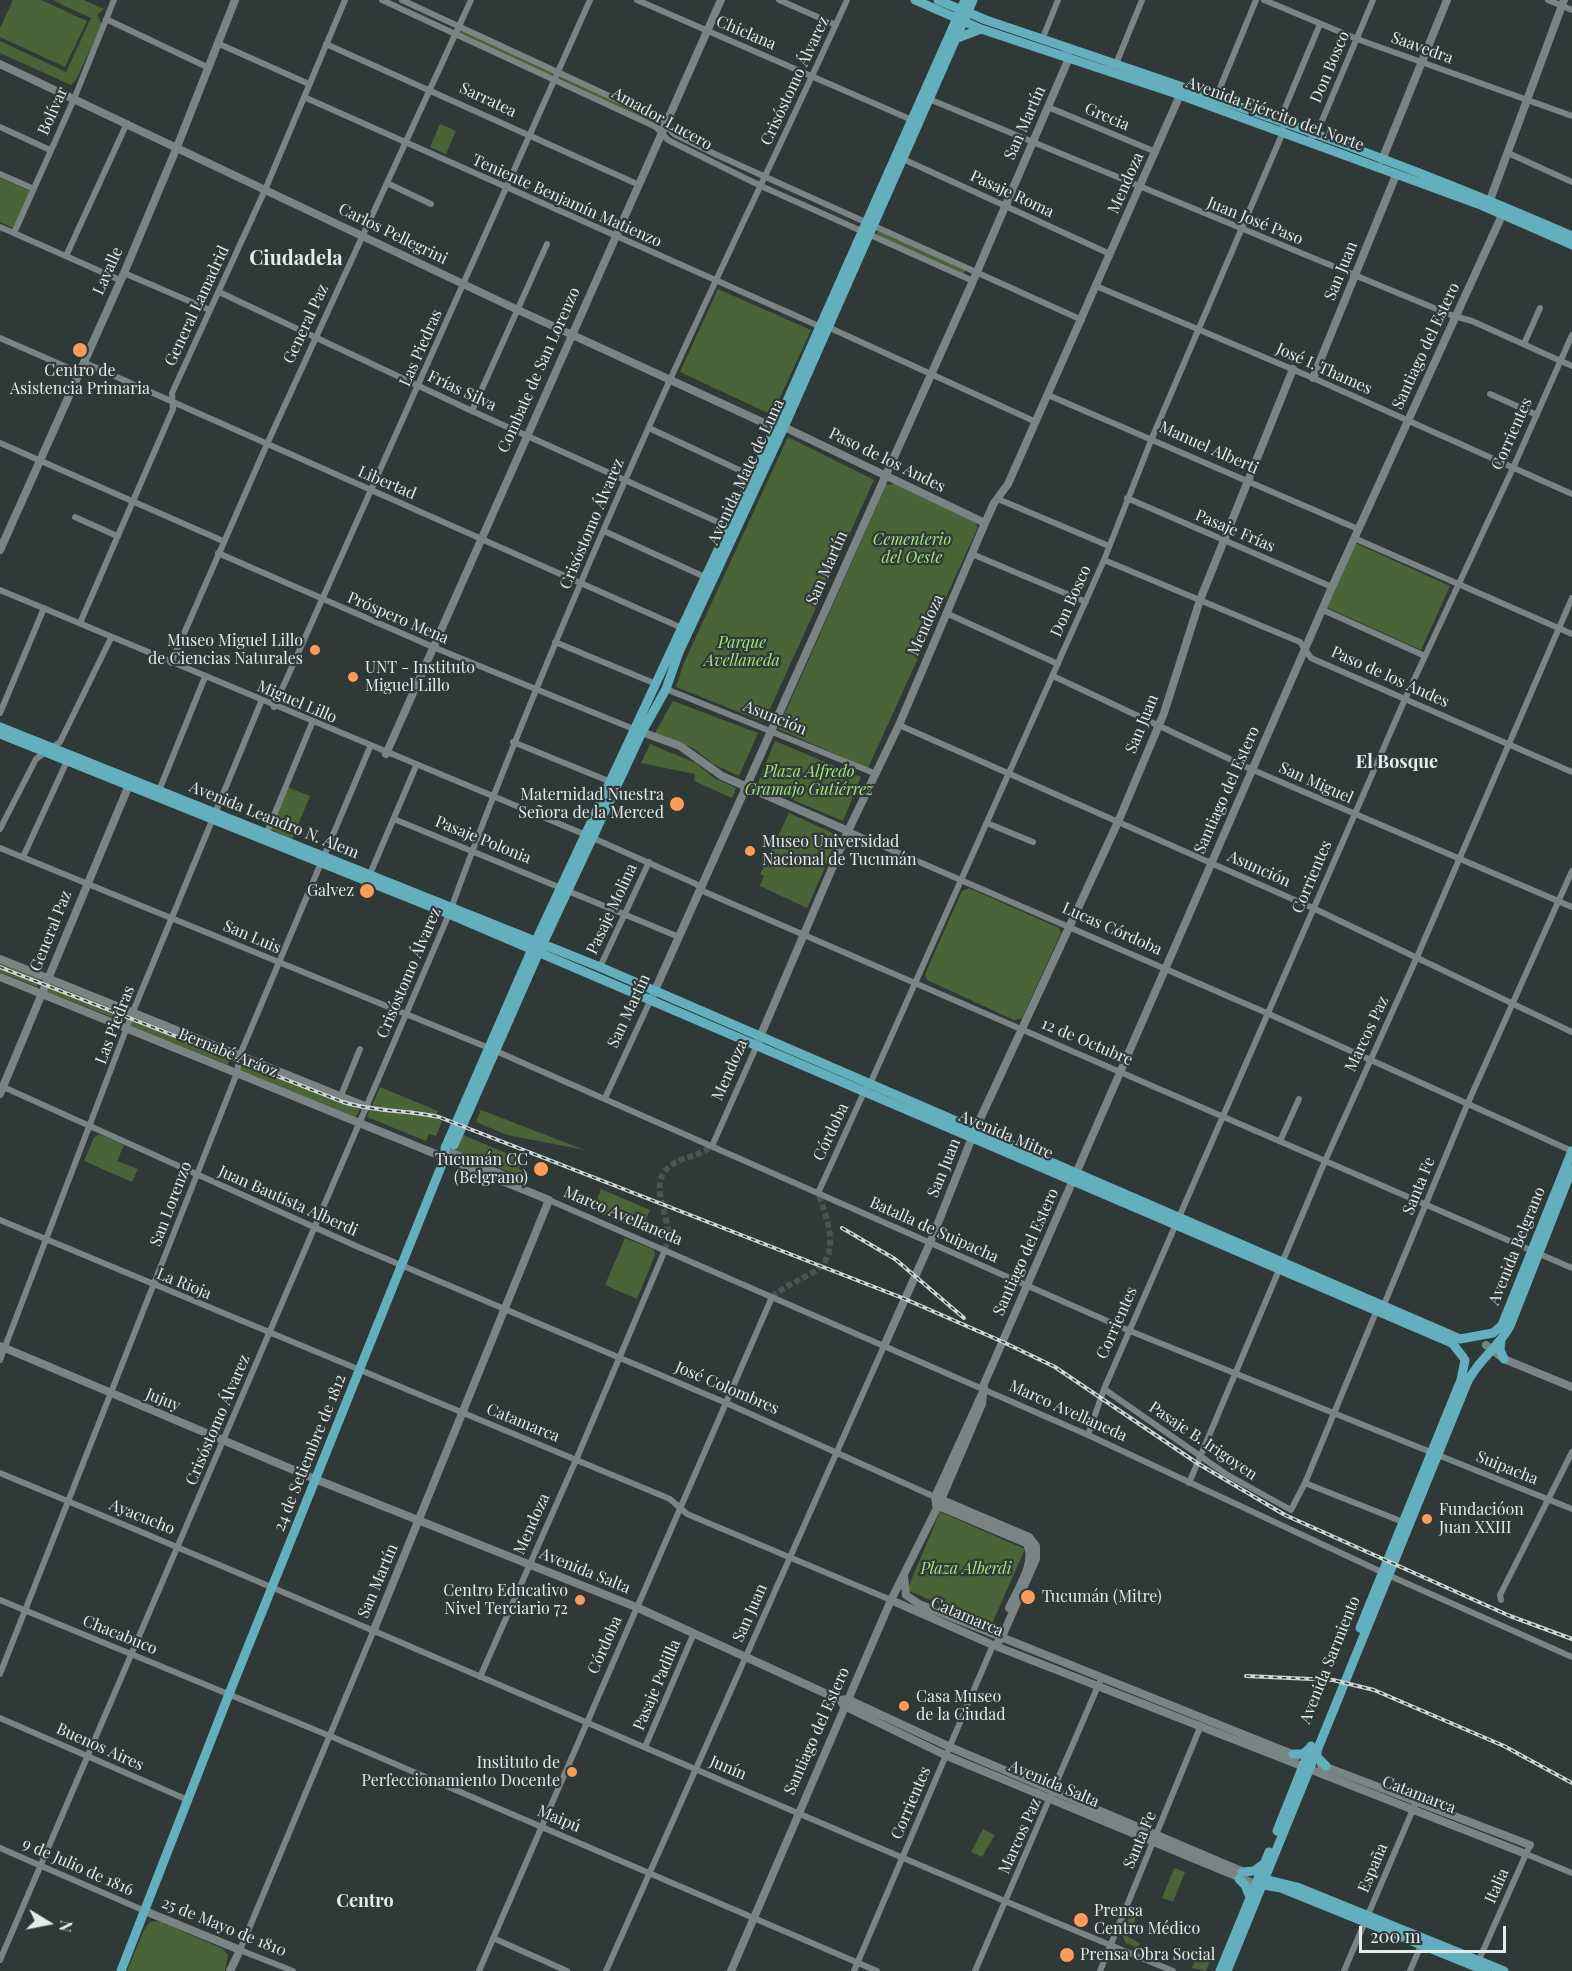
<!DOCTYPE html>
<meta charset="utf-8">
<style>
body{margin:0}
#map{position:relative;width:1572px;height:1971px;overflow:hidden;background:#2e3938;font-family:"Playfair Display",serif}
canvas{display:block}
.north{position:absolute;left:18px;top:1893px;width:60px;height:60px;-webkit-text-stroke:4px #2e3938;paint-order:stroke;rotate:100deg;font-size:16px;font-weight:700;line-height:24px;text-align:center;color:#e4ebea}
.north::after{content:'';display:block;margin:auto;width:21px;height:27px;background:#e4ebea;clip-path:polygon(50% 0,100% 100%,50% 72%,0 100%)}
.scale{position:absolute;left:1359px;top:1926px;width:147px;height:27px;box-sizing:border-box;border:3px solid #e4ebea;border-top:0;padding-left:8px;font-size:18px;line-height:21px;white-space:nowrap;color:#e4ebea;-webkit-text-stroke:4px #2e3938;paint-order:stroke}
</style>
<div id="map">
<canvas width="1572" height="1971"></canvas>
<div class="north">N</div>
<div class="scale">200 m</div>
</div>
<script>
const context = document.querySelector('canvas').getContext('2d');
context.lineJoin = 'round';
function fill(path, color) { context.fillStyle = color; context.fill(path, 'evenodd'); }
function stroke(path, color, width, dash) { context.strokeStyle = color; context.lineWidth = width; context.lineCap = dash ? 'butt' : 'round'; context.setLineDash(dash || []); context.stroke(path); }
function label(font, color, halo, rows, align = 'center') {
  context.font = font + ' "Playfair Display",serif'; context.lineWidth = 4.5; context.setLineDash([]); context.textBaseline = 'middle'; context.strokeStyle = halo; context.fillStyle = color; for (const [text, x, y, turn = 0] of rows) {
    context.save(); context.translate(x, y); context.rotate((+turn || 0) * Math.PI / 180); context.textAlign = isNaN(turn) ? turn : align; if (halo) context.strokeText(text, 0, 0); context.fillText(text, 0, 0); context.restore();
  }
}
fill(new Path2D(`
 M13,0H41L87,21L65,67L0,37V28Z
 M52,0H84L104,9L97,15L102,24L77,78L71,85L0,53V41L66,72L91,18Z
 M461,28L555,72L553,76L458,33Z
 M559,74L662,123L660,128L557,77Z
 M440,124L456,131L446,154L430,147Z
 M0,178L30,191L13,228L0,222Z
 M878,231L966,270L964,274L876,235Z
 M718,289L811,330L772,415L680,372Z
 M788,437L874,480L764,722L676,687L683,665Z
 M895,484L975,522L978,527L868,768L778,729L886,485Z
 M1355,543L1450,586L1421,650L1326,607Z
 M673,701L758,733L739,776L713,764L693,748L655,733Z
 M775,741L861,777L843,821L757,785Z
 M650,744L696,763L714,778L736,788L732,798L694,781L695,774L641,763Z
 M287,787L310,796L292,839L270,829Z
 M789,813L839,836L807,908L760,886L764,876L760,874Z
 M969,888L1059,928L1061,933L1022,1018L1014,1020L927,980L925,974L962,891Z
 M0,962L40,978L37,987L0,972Z
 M48,982L125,1013L122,1021L45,991Z
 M133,1017L229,1056L228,1065L129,1025Z
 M235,1061L360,1109L356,1117L235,1069Z
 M380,1087L438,1111L435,1118L442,1121L436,1136L429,1134L426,1141L367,1117Z
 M481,1110L585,1150L507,1135L476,1122Z
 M99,1134L124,1145L117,1161L138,1169L132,1182L84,1161L94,1138Z
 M463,1135L523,1160L519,1169L526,1172L524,1178L456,1150Z
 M601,1189L650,1210L641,1231L593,1210Z
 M625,1238L654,1250L655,1255L637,1299L605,1285Z
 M940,1512L1025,1549L991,1626L907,1590Z
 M983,1829L995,1835L982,1857L971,1852Z
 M1174,1868L1185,1872L1173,1902L1162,1898Z
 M1133,1908L1139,1910L1128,1937L1140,1943L1138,1948L1126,1943L1122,1935Z
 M159,1921L223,1949L228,1955L225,1971H127L144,1930L150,1922Z
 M1200,1948L1213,1953L1206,1971L1192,1968Z`), '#496437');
stroke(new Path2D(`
 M665,1250C666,1246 668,1241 668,1237C670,1215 647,1183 670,1166C683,1156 699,1157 712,1146
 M772,1297C785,1286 798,1281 812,1273C843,1256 827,1219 818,1193`), '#495453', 6, [6, 3]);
stroke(new Path2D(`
 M382,0L656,127L668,140L761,186L973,281
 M402,0L661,120L674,134L717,155L1082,320
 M637,0L912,120
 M779,0L836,25
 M1264,0L1357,39L1572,116
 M1548,0L1572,10
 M106,19L207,67
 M1042,40L1058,0
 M217,43L309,84
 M326,44L637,184
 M1105,69L1116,64L1142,0
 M304,97L821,327
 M929,99L1451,315L1472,321L1572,366
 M1215,100L1256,0
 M1048,107L1156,152
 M1279,122L1320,24
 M0,127L50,150
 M1307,141L1316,135L1373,0
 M1508,153L1572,182
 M903,159L1110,254
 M0,174L34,189
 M387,183L431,204
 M0,227L120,280
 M14,233L74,99L114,0
 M66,256L127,123
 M124,273L210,310
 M1096,286L1313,378L1572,494
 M219,292L472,411L729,527
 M828,327L1036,422
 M0,338L78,372
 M1524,344L1540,308
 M83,362L682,628
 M1490,394L1537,415
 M1048,395L1358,529
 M472,411L547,244
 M649,428L752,476
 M0,443L223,541
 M1127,498L1332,587
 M998,499L1109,546
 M75,517L117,536
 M604,531L705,577
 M1354,538L1572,634
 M218,553L433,647L636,730
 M972,554L1086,602
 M1104,560L1300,642L1311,658L1572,772
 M0,590L586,835
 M1323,610L1425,656
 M948,614L1058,664
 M80,623L173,409L172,393L265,190L345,0
 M555,642L656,684
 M171,663L267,444L471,0
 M1053,676L1253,770L1572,907
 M666,689L874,773
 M274,707L590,0
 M0,713L44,608
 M899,725L1315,909L1572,1032
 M513,742L611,782
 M158,793L205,677
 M394,819L561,888
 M987,823L1033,842
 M0,829L36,759L60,742L111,638
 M848,831L1269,1014L1572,1151
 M267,832L312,723
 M593,838L696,884L705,892L1572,1268
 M0,848L489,1048L1130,1331L1572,1509
 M23,857L67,761
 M370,874L416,766
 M568,891L679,937
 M600,967L649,862
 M1,1086L356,1246L724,1402L935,1497
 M340,1098L360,1049
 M605,1098L651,999
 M1280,1141L1299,1099
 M712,1146L757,1045
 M818,1193L865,1090L870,1084L1104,560L1152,438L1283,132V123
 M549,1200L1088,1435L1388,1575L1572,1657
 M0,1220L670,1499L687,1514L891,1600
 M0,1360L132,1014L261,702
 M1104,1389L1226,1474L1291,1510L1305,1483L1376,1312L1383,1307L1467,1105L1572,871
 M1088,1435L1104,1389L1405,699L1513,468L1572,335
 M0,1473C393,1635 780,1810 1173,1971
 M1189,1483L1325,1161L1417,957L1572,598
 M1305,1483L1403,1522
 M0,1600L330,1736L877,1971
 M1501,1600L1500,1595L1572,1452
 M0,1674L237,1073L239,1057L370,747
 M480,1677L576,1460L665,1250
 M0,1718L188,1800
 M645,1747L694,1633
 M0,1848L145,1911
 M1526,1854L1572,1873
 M493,1938L567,1971
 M0,1960L449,914C515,733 590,557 669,382C727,254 789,128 847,0
 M1478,1962L1530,1845
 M293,1971L240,1950L373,1632
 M479,1971L772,1297
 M606,1971L884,1346
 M854,1971L993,1645
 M975,1971L1101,1679
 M1100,1971L1201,1725
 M1344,1971L1417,1800
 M1410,1971L1421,1945`), '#788584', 6);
stroke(new Path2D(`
 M0,64L518,310L775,428L784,427L985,523
 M1382,160L1447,0
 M1490,200L1564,0
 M1313,378L1396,175
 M0,550L124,273L177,147L235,0
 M636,730L680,746L722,776L848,831
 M386,754L721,0
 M0,959L367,1107
 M0,977L549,1200
 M651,999L973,281L1069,58L1066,47
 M757,1044L848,831L899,725L985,523L994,503L1008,484L1180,95L1184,90
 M0,1094L129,785
 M450,1152L505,1176
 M1486,1345L1504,1359L1572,1387
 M0,1346L315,1479L636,1607L840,1700L847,1699L950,1747L1246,1873
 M884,1346L930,1243L975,1130L1118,822L1164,713L1200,600L1293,369
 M935,1497L1029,1537L1036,1546V1559L1001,1639L998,1642
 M936,1503L935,1497L982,1394
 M936,1505L1026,1543C1038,1560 1016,1592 1009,1608
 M904,1576L906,1595L919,1604L1297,1756
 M891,1600L993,1645L1526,1854
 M373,1632L549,1200
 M842,1703L844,1706L947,1756L1255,1884
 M1321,1765L1530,1845
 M145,1911L240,1950L230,1971
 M731,1971L891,1600L941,1500L982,1404L984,1384L1332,587L1503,213`), '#788584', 8);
stroke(new Path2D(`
 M915,0L981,29L1180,95L1478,204L1572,245
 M938,0L986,20C1183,87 1382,152 1572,236
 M955,39L981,29
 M0,727L600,967L1460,1339L1493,1333L1502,1325L1572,1151
 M0,734L449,914L1452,1343L1463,1357
 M454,1145L539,952L642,732L666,689L679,652L784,427L973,0
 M1501,1341L1500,1350L1504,1359
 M1360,1628L1461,1380L1465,1360
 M1317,1749V1757L1326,1766
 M1293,1754H1303L1310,1748
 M1277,1831L1311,1746
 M1242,1872L1254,1871L1262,1865
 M1260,1878L1297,1887L1504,1971
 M1239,1879L1245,1885L1250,1897
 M1258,1884L1281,1888L1486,1971
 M121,1971L229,1694L445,1157V1148L532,949L775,428L965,0
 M1220,1971L1269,1852
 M1227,1971L1467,1383C1477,1361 1498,1348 1510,1326L1572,1169`), '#64afbe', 9);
const rail = new Path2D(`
 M0,967L343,1102C375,1112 407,1110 439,1117L905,1299L1003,1342L1055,1367L1197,1463L1285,1515L1510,1616L1572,1639
 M842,1228L895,1259L964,1318
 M1246,1676L1333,1680L1374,1690L1504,1746L1572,1783`);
stroke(rail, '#cdd5d4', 4);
stroke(rail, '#2e3938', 1.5, [4.5]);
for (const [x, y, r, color] of [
 [80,350,8,"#fe9b58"],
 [315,650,6,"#fe9b58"],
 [353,677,6,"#fe9b58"],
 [677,804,8,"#fe9b58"],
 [750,851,6,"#fe9b58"],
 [367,891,8,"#fe9b58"],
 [541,1169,8,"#fe9b58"],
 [1427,1519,6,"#fe9b58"],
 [1028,1597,8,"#fe9b58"],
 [580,1600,6,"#fe9b58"],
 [904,1706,6,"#fe9b58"],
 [572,1772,6,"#fe9b58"],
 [1081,1920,8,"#fe9b58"],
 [1067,1955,8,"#fe9b58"]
]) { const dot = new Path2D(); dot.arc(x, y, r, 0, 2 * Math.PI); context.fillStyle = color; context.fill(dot); stroke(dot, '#2e3938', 2); }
label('16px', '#e4ebea', '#2e3938', [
 ["Chiclana",746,33,23],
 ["Saavedra",1422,48,20],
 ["Don Bosco",1330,67,-67],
 ["Crisóstomo Álvarez",795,81,-65],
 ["Sarratea",488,100,25],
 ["Bolívar",53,111,-66],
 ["Avenida Ejército del Norte",1275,114,20],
 ["Grecia",1107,117,23],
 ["Amador Lucero",662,119,29],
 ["San Martín",1025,123,-66],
 ["Mendoza",1126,183,-66],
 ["Pasaje Roma",1012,194,25],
 ["Teniente Benjamín Matienzo",567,201,24],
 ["Juan José Paso",1255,221,22],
 ["Carlos Pellegrini",393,234,26],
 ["Lavalle",108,271,-66],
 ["San Juan",1341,271,-68],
 ["General Lamadrid",197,306,-65],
 ["General Paz",306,324,-65],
 ["Santiago del Estero",1426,346,-65],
 ["Las Piedras",421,348,-66],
 ["José I. Thames",1324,369,24],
 ["Combate de San Lorenzo",539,370,-66],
 ["Frías Silva",462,391,25],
 ["Corrientes",1512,434,-66],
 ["Manuel Alberti",1209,448,24],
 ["Paso de los Andes",887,460,26],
 ["Avenida Mate de Luna",746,472,-65],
 ["Libertad",387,483,23],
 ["Crisóstomo Álvarez",592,524,-67],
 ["Pasaje Frías",1235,531,23],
 ["San Martín",827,568,-66],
 ["Don Bosco",1071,601,-66],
 ["Próspero Mena",398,618,23],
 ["Mendoza",926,625,-66],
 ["Paso de los Andes",1390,677,24],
 ["Miguel Lillo",297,702,23],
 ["Asunción",775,718,22],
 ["San Juan",1142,724,-68],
 ["San Miguel",1316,783,24],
 ["Santiago del Estero",1227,790,-66],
 ["Avenida Leandro N. Alem",274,820,22],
 ["Pasaje Polonia",483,840,22],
 ["Asunción",1259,869,24],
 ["Corrientes",1312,877,-67],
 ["Pasaje Molina",612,909,-65],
 ["Lucas Córdoba",1112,929,24],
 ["General Paz",51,931,-68],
 ["San Luis",252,937,23],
 ["Crisóstomo Álvarez",409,973,-67],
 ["San Martín",629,1011,-65],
 ["Las Piedras",115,1025,-69],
 ["Marcos Paz",1367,1034,-65],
 ["12 de Octubre",1087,1042,23],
 ["Bernabé Aráoz",228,1053,22],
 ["Mendoza",730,1070,-66],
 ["Córdoba",831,1132,-65],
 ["Avenida Mitre",1006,1135,23],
 ["San Juan",944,1168,-68],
 ["Santa Fe",1419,1186,-68],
 ["Juan Bautista Alberdi",288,1201,24],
 ["San Lorenzo",171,1204,-69],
 ["Marco Avellaneda",623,1216,23],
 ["Batalla de Suipacha",934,1230,24],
 ["Avenida Belgrano",1517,1246,-68],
 ["Santiago del Estero",1026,1252,-66],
 ["La Rioja",184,1284,22],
 ["Corrientes",1117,1323,-66],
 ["José Colombres",727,1388,23],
 ["Jujuy",163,1400,22],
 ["Marco Avellaneda",1068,1411,24],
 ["Crisóstomo Álvarez",218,1420,-67],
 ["Catamarca",523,1423,22],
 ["Pasaje B. Irigoyen",1203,1441,34],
 ["24 de Setiembre de 1812",310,1453,-68],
 ["Suipacha",1507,1468,22],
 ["Ayacucho",142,1517,22],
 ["Mendoza",532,1524,-66],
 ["Avenida Salta",585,1571,22],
 ["San Martín",378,1581,-67],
 ["San Juan",750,1613,-66],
 ["Catamarca",967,1617,23],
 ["Chacabuco",120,1635,22],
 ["Córdoba",605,1645,-66],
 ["Avenida Sarmiento",1330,1660,-68],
 ["Pasaje Padilla",657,1685,-67],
 ["Santiago del Estero",817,1731,-66],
 ["Buenos Aires",100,1747,24],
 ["Junín",728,1768,23],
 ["Avenida Salta",1054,1784,23],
 ["Catamarca",1419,1795,21],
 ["Corrientes",911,1803,-67],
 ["Maipú",559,1819,23],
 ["Marcos Paz",1020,1836,-66],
 ["Santa Fe",1140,1840,-67],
 ["9 de Julio de 1816",78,1867,24],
 ["España",1373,1868,-67],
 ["Italia",1497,1886,-66],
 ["25 de Mayo de 1810",224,1927,22]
]);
label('16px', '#e4ebea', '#2e3938', [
 ["Centro de",80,371,"center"],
 ["Asistencia Primaria",80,389,"center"],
 ["Museo Miguel Lillo",303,641,"right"],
 ["de Ciencias Naturales",303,659,"right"],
 ["UNT - Instituto",365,668],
 ["Miguel Lillo",365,686],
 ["Maternidad Nuestra",664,795,"right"],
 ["Señora de la Merced",664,813,"right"],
 ["Museo Universidad",762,842],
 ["Nacional de Tucumán",762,860],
 ["Galvez",354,891,"right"],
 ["Tucumán CC",528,1160,"right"],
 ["(Belgrano)",528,1178,"right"],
 ["Fundacióon",1439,1510],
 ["Juan XXIII",1439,1528],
 ["Centro Educativo",568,1591,"right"],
 ["Nivel Terciario 72",568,1609,"right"],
 ["Tucumán (Mitre)",1042,1597],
 ["Casa Museo",916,1697],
 ["de la Ciudad",916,1715],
 ["Instituto de",560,1763,"right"],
 ["Perfeccionamiento Docente",560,1781,"right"],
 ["Prensa",1094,1911],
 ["Centro Médico",1094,1929],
 ["Prensa Obra Social",1080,1955]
], 'left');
label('italic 16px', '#a4e579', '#2e3938', [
 ["Cementerio",912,540],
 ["del Oeste",912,558],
 ["Parque",742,643],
 ["Avellaneda",742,661],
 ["Plaza Alfredo",809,772],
 ["Gramajo Gutiérrez",809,790],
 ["Plaza Alberdi",966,1569]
]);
label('bold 18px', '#e4ebea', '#2e3938', [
 ["El Bosque",1397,762],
 ["Centro",365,1901]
]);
label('bold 20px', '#e4ebea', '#2e3938', [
 ["Ciudadela",296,259]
]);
</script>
